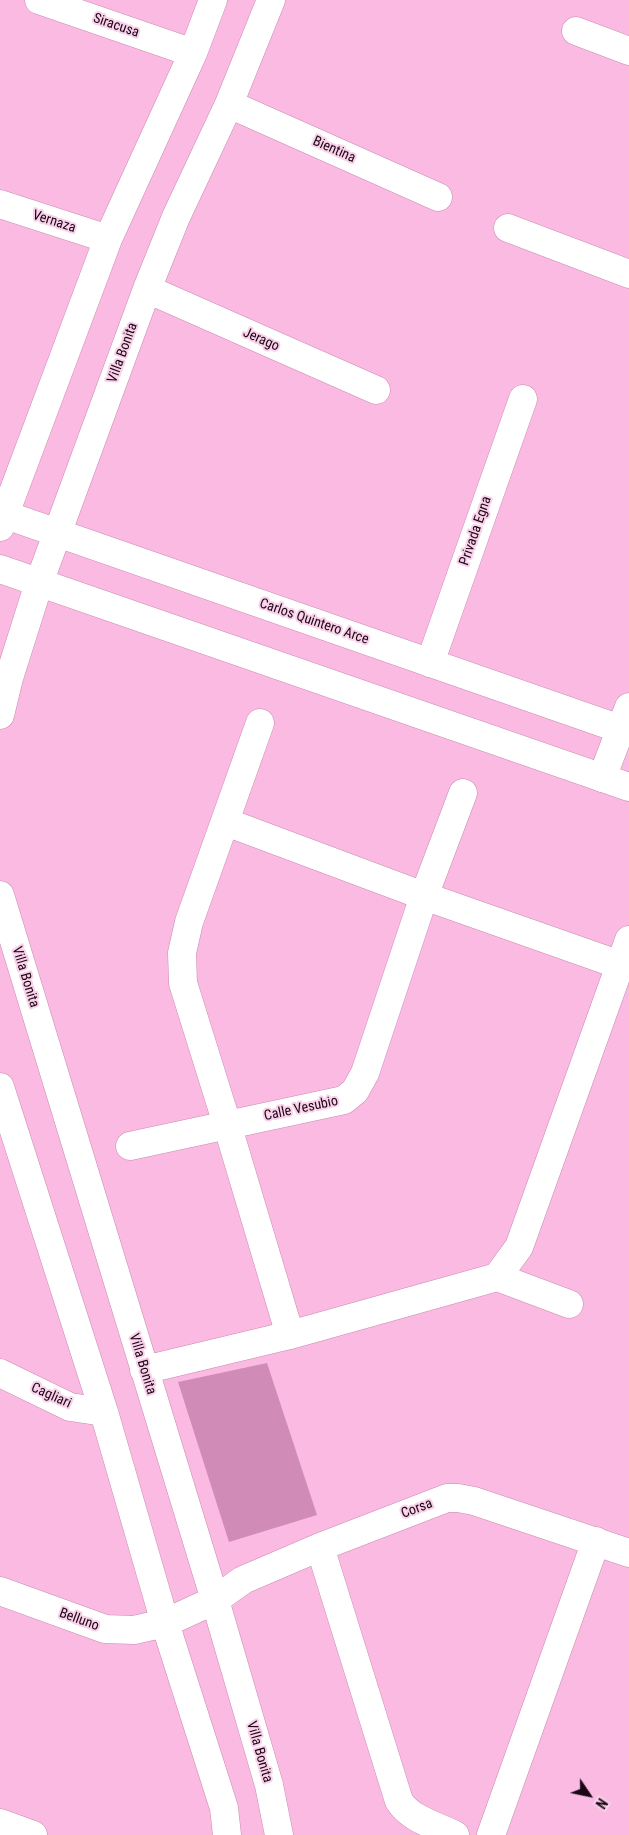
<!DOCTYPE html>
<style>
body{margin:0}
#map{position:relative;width:629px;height:1835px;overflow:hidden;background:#fbbae2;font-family:"Roboto Condensed",sans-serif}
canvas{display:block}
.north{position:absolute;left:564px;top:1770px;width:50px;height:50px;-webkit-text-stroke:4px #f9d1e9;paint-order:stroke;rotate:124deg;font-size:14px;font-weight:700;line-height:20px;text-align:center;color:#1b0615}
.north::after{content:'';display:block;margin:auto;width:18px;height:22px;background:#1b0615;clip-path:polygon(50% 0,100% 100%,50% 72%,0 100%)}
</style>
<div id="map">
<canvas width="629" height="1835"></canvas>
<div class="north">N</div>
</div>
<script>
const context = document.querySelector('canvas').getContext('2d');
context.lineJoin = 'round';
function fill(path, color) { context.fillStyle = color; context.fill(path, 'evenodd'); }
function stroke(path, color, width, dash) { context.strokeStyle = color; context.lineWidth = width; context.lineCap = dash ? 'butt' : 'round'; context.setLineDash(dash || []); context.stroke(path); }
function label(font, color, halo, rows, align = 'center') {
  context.font = font + ' "Roboto Condensed",sans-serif'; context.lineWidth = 4; context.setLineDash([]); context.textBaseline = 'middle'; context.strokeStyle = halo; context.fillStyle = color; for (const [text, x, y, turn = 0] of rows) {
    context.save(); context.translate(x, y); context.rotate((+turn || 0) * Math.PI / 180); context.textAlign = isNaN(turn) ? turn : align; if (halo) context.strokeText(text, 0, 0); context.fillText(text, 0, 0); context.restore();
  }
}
fill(new Path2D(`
 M267,1363L317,1515L229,1542L178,1382Z`), '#d08bb6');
const minor = new Path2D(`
 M39,0L193,53
 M576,31L629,51
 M229,104L438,197
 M0,204L108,239
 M508,228L629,274
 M147,289L376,390
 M0,527L108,239L193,53L213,0
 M430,663L523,399
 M0,715L9,678L39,583L147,289L176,217L229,104L271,0
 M260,723L189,922L182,953L183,983L227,1124L290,1335
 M602,778L629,707
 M226,822L424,896L620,965
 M0,895L215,1600L269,1785L279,1835
 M0,1087L104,1412L165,1623L224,1808L227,1835
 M130,1146L344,1100L355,1091L365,1073L424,896L463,793
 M497,1277L519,1247L629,940
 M144,1370L290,1335L497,1277L569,1304
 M0,1373L70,1407L104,1412
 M320,1547L399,1801C410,1819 437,1826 455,1835
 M0,1591L105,1629L134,1630L165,1623L215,1600L243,1580L320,1547L447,1498H458L474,1501L629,1553
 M0,1823L33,1835
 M491,1835L596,1541`);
const major = new Path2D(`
 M0,513L629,732
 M0,569L629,787`);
stroke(minor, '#c88ab1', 29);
stroke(major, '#c88ab1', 29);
stroke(minor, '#fff', 28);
stroke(major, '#fff', 28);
label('14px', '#1b0615', '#f9d1e9', [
 ["Siracusa",116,26,19],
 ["Bientina",334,150,24],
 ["Vernaza",54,222,18],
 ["Jerago",261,340,24],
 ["Villa Bonita",123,353,-70],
 ["Privada Egna",476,531,-71],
 ["Carlos Quintero Arce",314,622,19],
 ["Villa Bonita",25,977,73],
 ["Calle Vesubio",301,1109,-12],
 ["Villa Bonita",142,1364,73],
 ["Cagliari",51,1396,24],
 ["Corsa",417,1509,-21],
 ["Belluno",79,1620,20],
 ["Villa Bonita",259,1752,74]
]);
</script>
